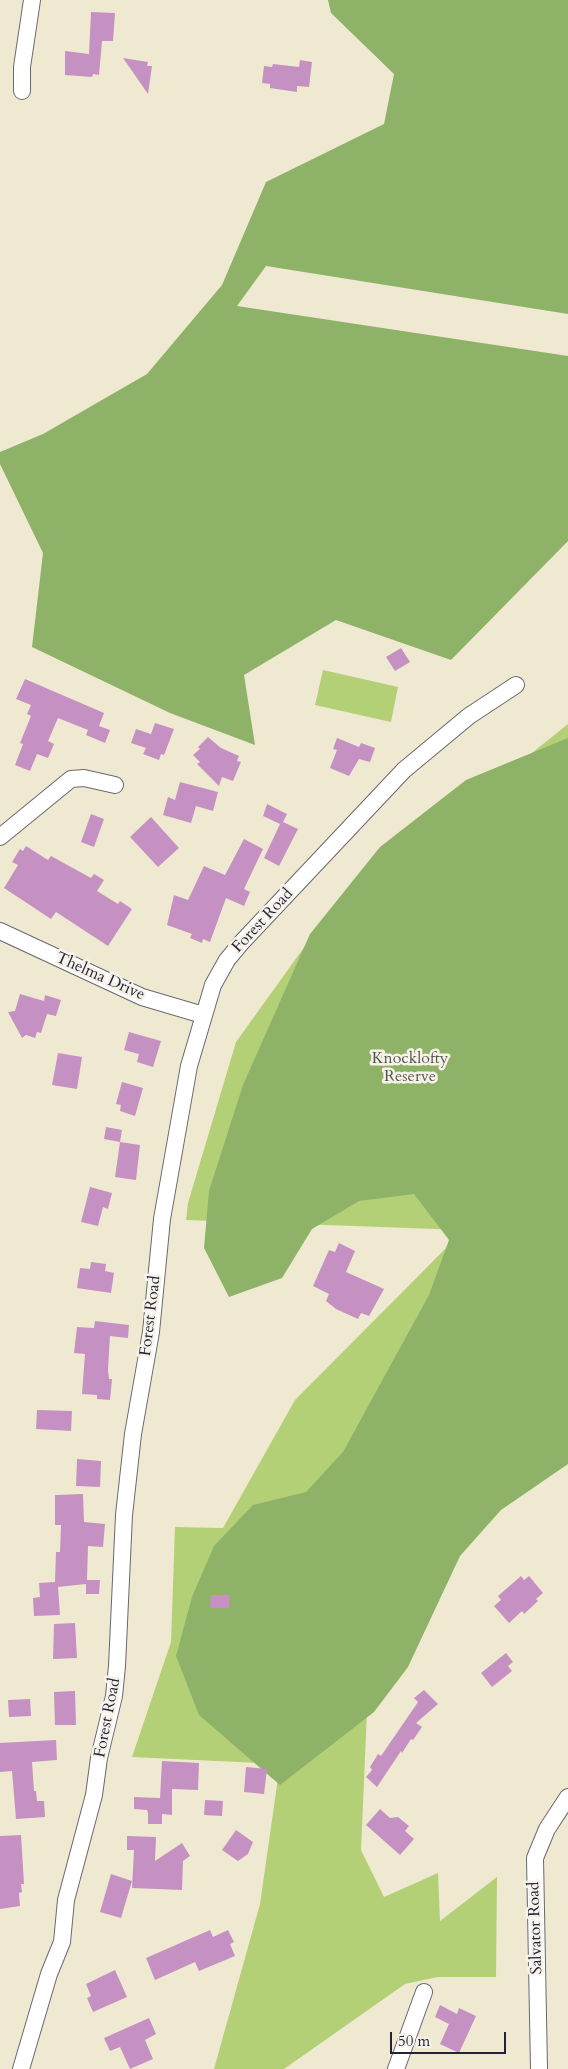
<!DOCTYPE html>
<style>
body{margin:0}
#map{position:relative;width:568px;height:2069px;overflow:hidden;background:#f0e9d2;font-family:Cardo,serif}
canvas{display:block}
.scale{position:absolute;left:390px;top:2032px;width:116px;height:22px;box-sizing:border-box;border:2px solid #22223b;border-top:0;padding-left:6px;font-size:15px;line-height:18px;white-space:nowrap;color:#22223b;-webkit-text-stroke:4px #f7f3e8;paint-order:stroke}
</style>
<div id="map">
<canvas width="568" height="2069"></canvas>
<div class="scale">50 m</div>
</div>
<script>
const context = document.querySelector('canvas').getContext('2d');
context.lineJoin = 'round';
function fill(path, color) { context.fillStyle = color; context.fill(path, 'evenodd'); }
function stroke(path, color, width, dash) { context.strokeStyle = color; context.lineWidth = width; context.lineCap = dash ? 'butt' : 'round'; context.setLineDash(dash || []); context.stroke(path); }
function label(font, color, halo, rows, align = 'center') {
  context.font = font + ' Cardo,serif'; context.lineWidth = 5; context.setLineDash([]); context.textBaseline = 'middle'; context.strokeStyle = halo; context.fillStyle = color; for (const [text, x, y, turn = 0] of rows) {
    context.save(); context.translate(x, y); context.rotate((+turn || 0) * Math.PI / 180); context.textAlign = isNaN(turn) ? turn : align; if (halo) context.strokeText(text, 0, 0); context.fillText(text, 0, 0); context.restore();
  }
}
fill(new Path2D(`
 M323,670L398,687L391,722L315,705Z
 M568,724V1362L379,1434L361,1850L384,1897L438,1873L440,1921L497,1877L496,1977H438L405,1984L284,2069H214L260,1904L280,1764L132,1757L171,1642L175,1527L223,1528L295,1400L464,1230L186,1220L188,1203L236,1042L323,921Z`), '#b3d076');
fill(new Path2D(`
 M328,0H568V314L266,266L237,306L568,356V541L451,660L336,620L244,675L255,745L170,713L32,647L43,553L0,464V452L43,434L147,374L222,285L266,182L384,124L394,74L331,13Z
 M568,738V1464L501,1510L460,1556L408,1667L374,1712L280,1785L199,1715L176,1656L192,1597L214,1546L253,1505L306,1492L343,1452L429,1295L449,1240L414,1194L359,1201L312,1229L282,1278L229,1297L204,1248L209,1191L243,1085L310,934L380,847L466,780Z`), '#8eb267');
fill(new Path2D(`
 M91,12L115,13L113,41H102L99,75L93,74L92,77L65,75V51L89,54Z
 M123,58L148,62L147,66H152L148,94Z
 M300,60L312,62L309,87L297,86V92L270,88V84L262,83L264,66L272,67L273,64L299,67Z
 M401,648L410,662L395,671L386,657Z
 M25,679L104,713L99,726L110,730L105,743L86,735L88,730L58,718L48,741L54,744L48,758L37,754L30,771L15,765L23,744L20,743L31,716L27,714L31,705L16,699Z
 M155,723L174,729L164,755L161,754L159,760L143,754L146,748L131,743L136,729L151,734Z
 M208,737L221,748L239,756L237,761L241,762L233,781L222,777L219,786L197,764L200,762L193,755L200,749L198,747Z
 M337,738L359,747L361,743L375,748L370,762L359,759L349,776L330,768L337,750L333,749Z
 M180,782L218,792L213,811L196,806L191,823L163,815L168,797L175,800Z
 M267,804L287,814L283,822L298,829L279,866L264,858L280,824L263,816Z
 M91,814L104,819L94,847L81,842Z
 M151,817L179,848L158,867L130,837Z
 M244,839L263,849L244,889L250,892L244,906L226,898L210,942L203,939L202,943L190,938L192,934L167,925L174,895L188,900L204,866L225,875Z
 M26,846L48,860L51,856L91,878L94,874L104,880L97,891L118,904L120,901L132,909L108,946L56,912L51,919L4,888L18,865L12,862L20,849L23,851Z
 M20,994L44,1001L45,995L61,1000L56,1016L47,1014L41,1033L37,1032L35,1038L26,1035L22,1038L8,1012L15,1011Z
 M129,1032L161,1041L153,1067L137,1062L139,1054L124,1050Z
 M58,1053L82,1057L77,1089L52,1085Z
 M122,1082L143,1088L135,1116L120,1111L121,1105L116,1104Z
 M106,1127L122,1130L120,1142L104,1139Z
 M120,1142L140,1145L136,1180L115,1177Z
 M90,1187L112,1193L108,1209L103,1207L98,1226L81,1222Z
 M339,1243L355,1251L346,1272L384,1289L369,1316L361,1313L358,1319L336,1309L326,1301L329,1294L313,1286L329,1250L335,1252Z
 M91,1262L106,1264L105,1271L114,1273L111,1293L77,1288L80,1268L90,1269Z
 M95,1321L129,1325L128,1338L110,1336L108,1370L109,1379H112L110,1400L97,1399V1395L82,1394L85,1354L74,1353L77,1327L94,1328Z
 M37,1410L72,1411L71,1431L36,1429Z
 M77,1459L101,1461L100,1487L76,1486Z
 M83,1494L84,1522L105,1524L103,1547L88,1546L87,1580H100L99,1594H86V1584L58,1587L60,1615L34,1616L33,1598L40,1597L39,1583L55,1582L56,1552H60L61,1525H55V1495Z
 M521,1576L524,1580L529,1576L543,1593L536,1599L538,1601L524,1614L522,1611L509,1623L494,1606L501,1600L498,1596Z
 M211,1595H230L229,1608H210Z
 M75,1623L77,1658L53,1659L54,1624Z
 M506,1653L513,1662L508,1666L512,1671L492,1687L481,1673Z
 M424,1690L438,1704L416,1723L422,1727L413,1740L411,1739L402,1753L401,1751L377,1787L366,1777L372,1770L370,1767L378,1754L381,1756L418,1702L414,1698Z
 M75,1691L76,1725H55L54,1692Z
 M30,1699L31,1716L9,1717L8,1700Z
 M56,1740L57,1760L32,1762L34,1791H36L37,1801H44L45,1817L16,1819L12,1771L0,1772V1743Z
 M162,1761L199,1763L198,1790L172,1789V1815L162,1814V1824H148V1813L147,1810L134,1809V1797L160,1798Z
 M246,1767L267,1769L264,1794L244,1792Z
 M205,1800L223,1801L222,1816L204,1815Z
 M380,1809L390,1818L398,1817L409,1826L405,1831L414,1839L400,1855L366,1825Z
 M236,1830L253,1842L248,1854L238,1861L222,1850Z
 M21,1835L24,1884H21L22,1892L19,1893L20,1906L0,1909V1836Z
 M127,1836L156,1837L155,1861L182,1843L190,1856L183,1861L182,1890L132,1888L134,1850H127Z
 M111,1874L132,1881L121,1918L100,1912Z
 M210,1930L213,1937L228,1930L234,1942L230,1944L235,1956L199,1971L195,1962L155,1980L146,1958Z
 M115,1970L127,1997L93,2012L87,1998L91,1996L86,1984Z
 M440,2005L457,2014L459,2008L476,2016L459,2053L440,2044L449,2024L435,2017Z
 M149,2018L156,2034L145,2040L153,2059L130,2069L120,2047L110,2051L104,2038Z`), '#c591c2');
const minor = new Path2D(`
 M22,91V67L32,0
 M0,837L71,779L84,778L115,785
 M0,931L142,997L203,1015
 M21,2069L49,1974L62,1942L66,1900L94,1795L99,1758L114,1696L117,1666L124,1515L133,1434L151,1332L162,1219L189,1066L213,985L227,960L242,942L404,770L469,716L516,685
 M396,2069L424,1992
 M539,2069L535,1858L547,1829L568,1797`);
stroke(minor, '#6a6870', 18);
stroke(minor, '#fff', 16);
label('16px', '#22223b', '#f7f3e8', [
 ["Forest Road",263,921,-47],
 ["Thelma Drive",100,977,24],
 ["Forest Road",151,1316,-83],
 ["Forest Road",108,1718,-79],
 ["Salvator Road",536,1928,-92]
]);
label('16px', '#4e564d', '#f7f3e8', [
 ["Knocklofty",410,1059],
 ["Reserve",410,1077]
]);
</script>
